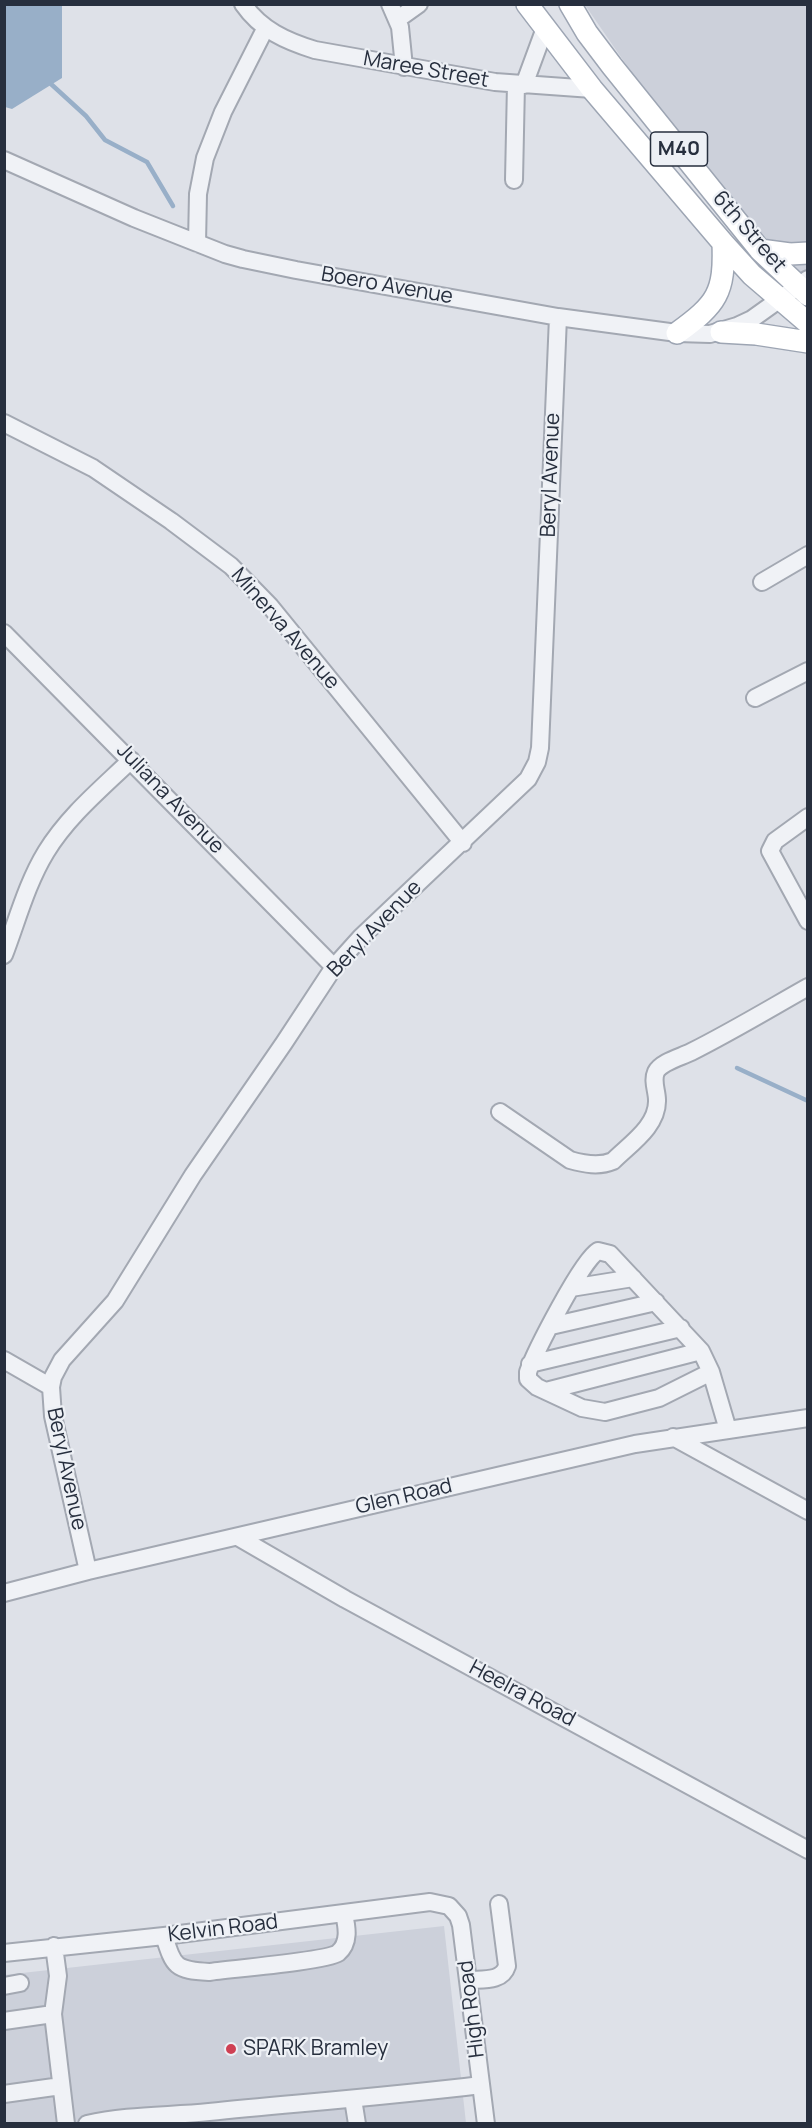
<!DOCTYPE html>
<style>
body{margin:0}
#map{position:relative;width:812px;height:2128px;overflow:hidden;background:#dee1e8;font-family:Manrope,sans-serif}
canvas{display:block}
.frame{position:absolute;inset:0;border:6px solid #272f3e;pointer-events:none}
</style>
<div id="map">
<canvas width="812" height="2128"></canvas>
<div class="frame"></div>
</div>
<script>
const context = document.querySelector('canvas').getContext('2d');
context.lineJoin = 'round';
function fill(path, color) { context.fillStyle = color; context.fill(path, 'evenodd'); }
function stroke(path, color, width, dash) { context.strokeStyle = color; context.lineWidth = width; context.lineCap = dash ? 'butt' : 'round'; context.setLineDash(dash || []); context.stroke(path); }
function label(font, color, halo, rows, align = 'center') {
  context.font = font + ' Manrope,sans-serif'; context.lineWidth = 4.5; context.setLineDash([]); context.textBaseline = 'middle'; context.strokeStyle = halo; context.fillStyle = color; for (const [text, x, y, turn = 0] of rows) {
    context.save(); context.translate(x, y); context.rotate((+turn || 0) * Math.PI / 180); context.textAlign = isNaN(turn) ? turn : align; if (halo) context.strokeText(text, 0, 0); context.fillText(text, 0, 0); context.restore();
  }
}
fill(new Path2D(`
 M585,5H807V321L799,315Z
 M444,1926L466,2123H5L4,1975Z`), '#ccd0da');
fill(new Path2D(`
 M4,5H62V78L12,109L5,107Z`), '#98afc8');
stroke(new Path2D(`
 M51,84L86,116L105,140L147,162L173,206
 M737,1068L808,1101`), '#98afc8', 4.5);
const minor = new Path2D(`
 M243,4C261,30 286,41 315,50L495,82L592,89
 M390,4L400,27L404,67
 M398,19L419,4
 M524,85L545,28
 M4,160L134,218L225,254L243,259L296,270L558,317L677,333L710,334L737,326L752,319L808,279
 M514,180L516,84
 M197,243L198,194L205,158L223,112L265,29
 M4,423L93,468L171,521L231,566L270,606L463,843
 M762,582L808,555
 M4,633L334,967
 M755,698L808,671
 M808,817L775,841L770,851L808,921
 M4,955C17,921 27,883 46,852C68,816 101,789 131,760
 M500,1112L570,1160C584,1164 599,1167 613,1161C630,1144 658,1126 657,1100C657,1091 652,1081 656,1072C661,1062 681,1057 691,1052C731,1032 769,1009 808,987
 M571,1288L633,1278
 M551,1326L656,1302
 M4,1360L51,1387
 M530,1364L681,1328
 M711,1372L659,1398L605,1412L582,1408L537,1387L528,1379V1372C535,1352 582,1260 598,1251L610,1254L701,1351L711,1372L728,1430
 M546,1391L701,1351
 M673,1437L808,1511
 M238,1537L345,1599L808,1850
 M88,1571L53,1416L51,1387L53,1377L62,1360L115,1301L193,1175L284,1043L334,967L361,937L528,779L537,762L540,748L558,317
 M4,1593L88,1571L635,1444L808,1418
 M164,1936C174,1967 175,1970 209,1972C230,1969 326,1961 338,1953C350,1943 347,1927 344,1914
 M54,1946L58,1976L53,2014L66,2124
 M4,1953L164,1936L430,1902L449,1906L458,1916L461,1925L486,2124
 M469,1980C483,1979 502,1982 507,1966L499,1904
 M4,1986L20,1983
 M4,2021L53,2014
 M4,2094L61,2086
 M353,2099L357,2124
 M87,2124C127,2115 169,2116 209,2112C300,2103 391,2096 481,2085`);
const major = new Path2D(`
 M527,4L592,89L723,243L752,275L808,323
 M570,4L587,33L612,66L760,250L808,295
 M760,250L790,254L808,253
 M721,332L756,334L808,342
 M677,333C717,304 725,293 723,243`);
stroke(minor, '#a3a8b2', 20);
stroke(major, '#9da5b3', 24);
stroke(minor, '#f0f2f6', 16);
stroke(major, '#fff', 21);
for (const [x, y, r, color] of [
 [231,2049,6,"#cf4053"]
]) { const dot = new Path2D(); dot.arc(x, y, r, 0, 2 * Math.PI); context.fillStyle = color; context.fill(dot); stroke(dot, '#edf0f5', 2); }
for (const [x, y, w] of [
 [679,149,57]
]) { const box = new Path2D(); box.roundRect(x - w / 2, y - 17, w, 34, 4.5); context.fillStyle = '#edf0f5'; context.fill(box); stroke(box, '#272f3e', 1.5); }
label('bold 20px', '#272f3e', null, [
 ["M40",679,149]
]);
label('21px', '#272f3e', '#edf0f5', [
 ["Maree Street",426,70,10],
 ["6th Street",749,232,49],
 ["Boero Avenue",387,286,10],
 ["Beryl Avenue",551,475,-88],
 ["Minerva Avenue",285,629,49],
 ["Juliana Avenue",170,799,46],
 ["Beryl Avenue",375,929,-46],
 ["Beryl Avenue",66,1469,78],
 ["Glen Road",404,1497,-13],
 ["Heelra Road",522,1694,28],
 ["Kelvin Road",223,1929,-7],
 ["High Road",472,2009,-97]
]);
label('21px', '#272f3e', '#edf0f5', [
 ["SPARK Bramley",243,2049]
], 'left');
</script>
